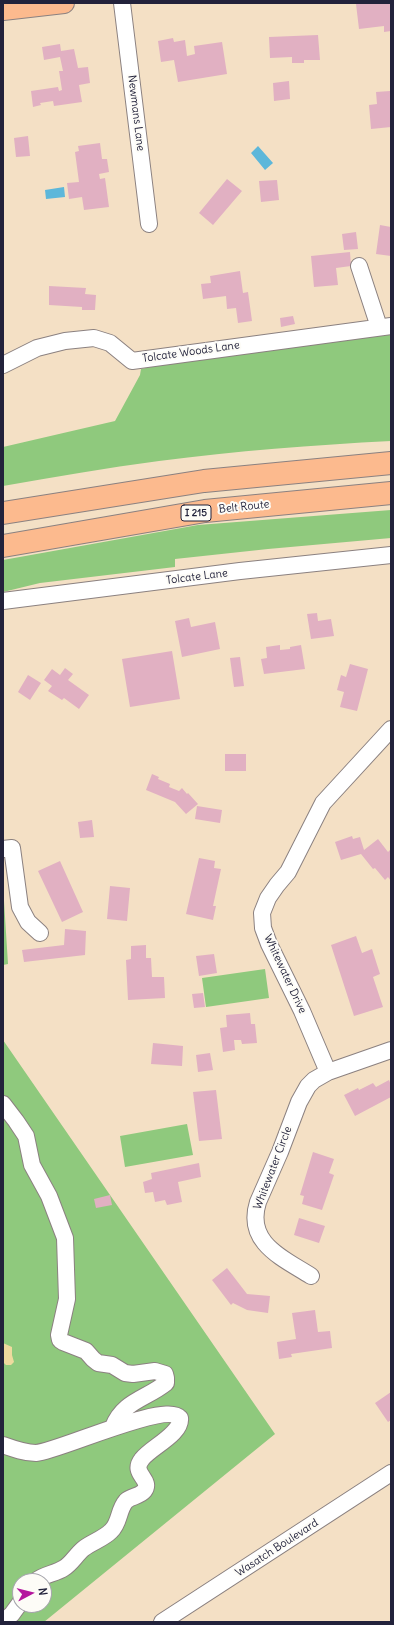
<!DOCTYPE html>
<style>
body{margin:0}
#map{position:relative;width:394px;height:1625px;overflow:hidden;background:#f4e0c5;font-family:Delius,sans-serif}
canvas{display:block}
.frame{position:absolute;inset:0;border:4px solid #22223b;pointer-events:none}
.north{position:absolute;left:12px;top:1573px;width:40px;height:40px;box-sizing:border-box;background:#fdfcf7;border:1px solid #a5a5ac;border-radius:50%;rotate:83deg;font-size:11px;font-weight:700;line-height:16px;text-align:center;color:#22223b}
.north::after{content:'';display:block;margin:auto;width:14px;height:18px;background:#b5179e;clip-path:polygon(50% 0,100% 100%,50% 72%,0 100%)}
</style>
<div id="map">
<canvas width="394" height="1625"></canvas>
<div class="frame"></div>
<div class="north">N</div>
</div>
<script>
const context = document.querySelector('canvas').getContext('2d');
context.lineJoin = 'round';
function fill(path, color) { context.fillStyle = color; context.fill(path, 'evenodd'); }
function stroke(path, color, width, dash) { context.strokeStyle = color; context.lineWidth = width; context.lineCap = dash ? 'butt' : 'round'; context.setLineDash(dash || []); context.stroke(path); }
function label(font, color, halo, rows, align = 'center') {
  context.font = font + ' Delius,sans-serif'; context.lineWidth = 4; context.setLineDash([]); context.textBaseline = 'middle'; context.strokeStyle = halo; context.fillStyle = color; for (const [text, x, y, turn = 0] of rows) {
    context.save(); context.translate(x, y); context.rotate((+turn || 0) * Math.PI / 180); context.textAlign = isNaN(turn) ? turn : align; if (halo) context.strokeText(text, 0, 0); context.fillText(text, 0, 0); context.restore();
  }
}
fill(new Path2D(`
 M391,332V441C313,445 236,451 159,461C106,468 55,477 3,486V447L115,421L140,375L141,369L204,356Z
 M391,510V538L268,549L175,559V567L40,583L3,592V560L198,525Z
 M3,885L8,964L3,965Z
 M265,969L269,998L206,1007L202,978Z
 M3,1040L275,1434L44,1622H3ZM20,1581H44V1605H20Z
 M187,1124L193,1155L125,1167L120,1136Z`), '#8fc97d');
fill(new Path2D(`
 M3,1343L12,1347V1355L14,1362L11,1365H6L3,1362Z`), '#eeda9e');
fill(new Path2D(`
 M258,146L273,163L265,170L251,153Z
 M64,187L65,197L46,199L45,190Z`), '#5db7da');
fill(new Path2D(`
 M366,3H391V31L384,32V26L359,29L356,4Z
 M318,35L320,60H304V63H292V57L270,58L269,37Z
 M173,38L174,42L185,40L187,56L195,54L194,46L222,42L227,74L178,82L174,60L161,62L158,41Z
 M60,44L61,51L74,49L78,68L88,67L90,83L79,85L82,102L54,106L53,101L40,103L41,105L33,107L31,91L58,87L59,91L62,90L59,71H63L60,57L44,60L42,47Z
 M289,81L290,99L274,101L273,83Z
 M390,91L391,127L371,129L369,105L377,104L376,92Z
 M28,136L30,156L16,157L14,138Z
 M100,143L102,159H107L109,172L99,174L100,179L105,178L109,207L84,210L82,197L69,199L67,183L79,182L75,152L79,151L78,146Z
 M227,179L242,191L213,225L199,213Z
 M277,180L279,200L261,202L259,181Z
 M380,225L391,227V256L376,254Z
 M356,232L358,249L344,250L342,234Z
 M350,252L351,266L336,268L338,285L314,287L311,256Z
 M240,271L243,293L248,292L252,321L238,323L236,308L227,309L226,296L203,299L201,284L211,283L210,276Z
 M49,286L86,288L85,294L96,295L95,310H82V307L49,305Z
 M293,316L295,324L281,327L280,318Z
 M317,613L318,621L331,619L334,636L311,639L307,614Z
 M189,618L191,627L215,622L220,649L182,657L175,621Z
 M280,645V650L290,649V647L301,645L305,669L264,674L261,659L267,658L266,647Z
 M172,651L180,699L130,707L122,659Z
 M240,657L244,686L234,687L230,658Z
 M350,664L368,669L357,711L340,707L344,692L337,690L341,675L346,677Z
 M65,668L73,674L68,680L89,695L79,709L64,698L62,700L48,691L52,686L44,680L52,669L60,675Z
 M28,675L41,683L30,700L18,692Z
 M225,754H246V771H225Z
 M152,774L159,777L158,779L170,784L169,787L179,791L182,788L187,794L188,793L198,804L186,814L175,802L146,790Z
 M197,806L222,810L220,823L195,819Z
 M92,820L94,837L80,838L78,822Z
 M352,836L353,839L360,837L364,850L378,839L388,852L390,850L391,881L388,877L385,880L375,868L373,869L361,854L341,860L335,842Z
 M199,858L215,861L214,868L221,869L213,906H216L213,920L186,914Z
 M60,861L83,912L62,922L38,871Z
 M110,886L130,888L127,921L107,919Z
 M65,929L86,931L85,955L24,962L22,950L64,945Z
 M356,936L362,953L372,949L380,974L373,977L383,1007L354,1016L331,945Z
 M146,945V958H151L152,977H164L165,998L128,1000L126,960L131,959V946Z
 M214,954L217,973L199,976L196,956Z
 M203,993L205,1007L194,1008L192,994Z
 M250,1013L251,1024H255L257,1043L242,1044L241,1040H234L235,1050L223,1052L220,1028L227,1027L226,1015Z
 M153,1043L183,1046L182,1066L151,1064Z
 M210,1053L213,1070L198,1072L196,1055Z
 M389,1080L391,1085V1097L355,1116L344,1095L358,1088L359,1090L373,1083L376,1087Z
 M216,1090L222,1139L199,1141L193,1092Z
 M313,1152L334,1159L329,1173L334,1175L322,1210L302,1204L304,1196L300,1195Z
 M199,1163L201,1177L178,1182L182,1202L167,1205L165,1200L155,1202L153,1192L145,1193L143,1182L152,1179L151,1173Z
 M110,1195L112,1205L96,1208L94,1199Z
 M299,1218L325,1226L319,1243L294,1235Z
 M227,1268L247,1294L270,1296L268,1313L247,1310L233,1303L231,1305L212,1280Z
 M315,1310L318,1332L330,1331L332,1348L291,1354L292,1357L279,1359L277,1342L296,1339L292,1313Z
 M391,1392V1420L388,1422L375,1403Z`), '#e1b0c2');
const minor = new Path2D(`
 M122,3L149,224
 M359,266L379,327
 M3,365L37,348L65,341L94,338L110,343L132,361L391,326
 M3,601L240,571L391,555
 M3,849L12,848L20,907L28,922L40,933
 M328,1072L302,1011L269,944L263,928L262,913L268,898L277,885L288,872L323,803L391,729
 M3,1104L16,1121L26,1136L32,1165L49,1196L65,1238L67,1299L59,1335L60,1340L63,1342L86,1351L93,1359L98,1363L112,1365L125,1373L133,1374L155,1371L165,1374L166,1378V1383C146,1399 123,1401 113,1427
 M311,1276C283,1258 245,1243 258,1202L280,1152L299,1102L308,1086L314,1080L328,1072L391,1050
 M3,1445C14,1449 25,1453 36,1453C60,1451 165,1401 180,1418C182,1434 151,1447 142,1459C130,1474 153,1479 144,1491C139,1497 131,1496 126,1501C118,1510 120,1523 111,1531C103,1539 92,1542 83,1549C76,1555 71,1564 64,1568C55,1574 44,1574 36,1581
 M3,1622L12,1614L20,1603
 M162,1622L391,1473`);
const major = new Path2D(`
 M3,10L64,3`);
const highway = new Path2D(`
 M3,513L204,481L391,463
 M3,546L205,511L391,493`);
stroke(minor, '#8b8180', 18);
stroke(major, '#8b8180', 22);
stroke(highway, '#8b8180', 24);
stroke(minor, '#fff', 16);
stroke(major, '#fcba8e', 20);
stroke(highway, '#fcba8e', 22);
for (const [x, y, w] of [
 [196,513,30]
]) { const box = new Path2D(); box.roundRect(x - w / 2, y - 8, w, 16, 3); context.fillStyle = '#fdfcf7'; context.fill(box); stroke(box, '#22223b', 1); }
label('bold 10px', '#22223b', null, [
 ["I 215",196,513]
]);
label('11px', '#22223b', '#fdfcf7', [
 ["Newmans Lane",136,113,83],
 ["Tolcate Woods Lane",191,352,-8],
 ["Belt Route",244,507,-6],
 ["Tolcate Lane",197,577,-7],
 ["Whitewater Drive",285,974,65],
 ["Whitewater Circle",273,1168,-69],
 ["Wasatch Boulevard",277,1548,-33]
]);
</script>
